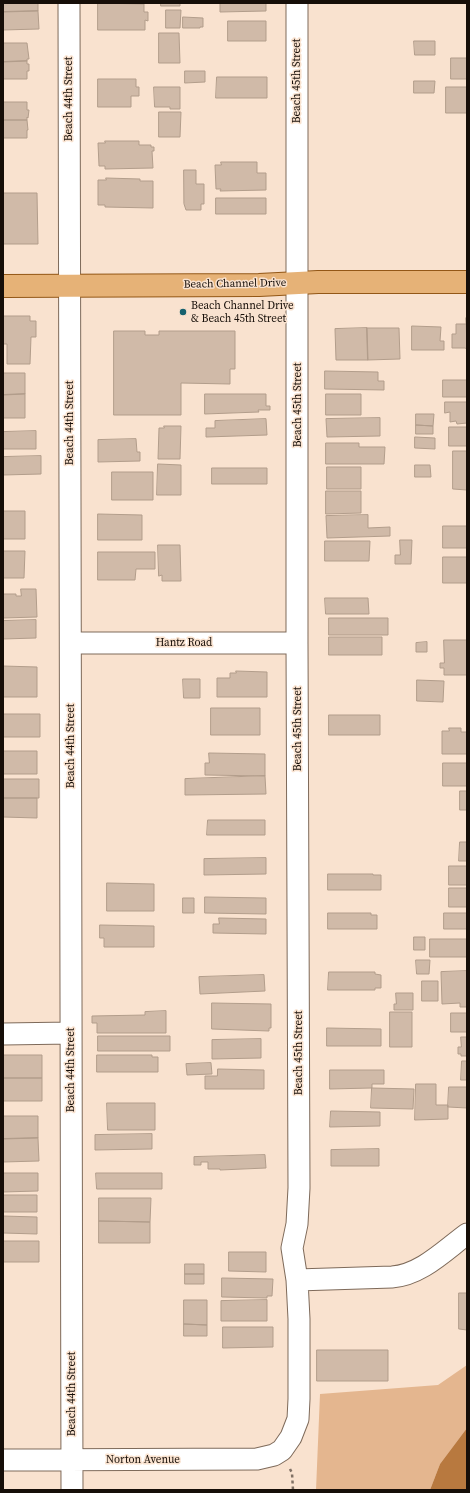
<!DOCTYPE html>
<style>
body{margin:0}
#map{position:relative;width:470px;height:1493px;overflow:hidden;background:#f9e2cf;font-family:"Source Serif 4",serif}
canvas{display:block}
.frame{position:absolute;inset:0;border:4px solid #160e08;pointer-events:none}
</style>
<div id="map">
<canvas width="470" height="1493"></canvas>
<div class="frame"></div>
</div>
<script>
const context = document.querySelector('canvas').getContext('2d');
context.lineJoin = 'round';
function fill(path, color) { context.fillStyle = color; context.fill(path, 'evenodd'); }
function stroke(path, color, width, dash) { context.strokeStyle = color; context.lineWidth = width; context.lineCap = dash ? 'butt' : 'round'; context.setLineDash(dash || []); context.stroke(path); }
function label(font, color, halo, rows, align = 'center') {
  context.font = font + ' "Source Serif 4",serif'; context.lineWidth = 3; context.setLineDash([]); context.textBaseline = 'middle'; context.strokeStyle = halo; context.fillStyle = color; for (const [text, x, y, turn = 0] of rows) {
    context.save(); context.translate(x, y); context.rotate((+turn || 0) * Math.PI / 180); context.textAlign = isNaN(turn) ? turn : align; if (halo) context.strokeText(text, 0, 0); context.fillText(text, 0, 0); context.restore();
  }
}
fill(new Path2D(`
 M467,1365V1428L440,1464L430,1490H316L320,1394L438,1385Z`), '#e4b68f');
fill(new Path2D(`
 M467,1428V1490H430L440,1464Z`), '#b8793f');
const building = new Path2D(`
 M3,3H38V11L3,12Z
 M98,3L144,4V12H148V21L145,20V30H98Z
 M161,3H180V6H161Z
 M215,3H266V11L220,12V3Z
 M166,10H181L180,28H166Z
 M38,11L39,29L3,30V12Z
 M183,17L203,18V27H200V28H183Z
 M228,21H266V41H228Z
 M159,33H179L180,63H159Z
 M414,41H435V55H415Z
 M3,43H27L29,59H27V61L3,62Z
 M451,58H467V79H451Z
 M27,61V64H29V71H27V79H3V62Z
 M185,71H205V82L185,83Z
 M217,77H267V98H216Z
 M98,79H136V87H139V96H131V107H98Z
 M414,81H435L434,93H414Z
 M154,87H180V109H170V107H155Z
 M446,87H467V113H446Z
 M3,102H27V110H29L28,118L27,117V120H3Z
 M159,112H181L180,137H159Z
 M3,120H27L28,130H27V138H3Z
 M105,141H139V145H151V147H154V151H152L153,168L105,169V166H99L98,143H105Z
 M221,162H257V173H266V190L220,191L221,189H216L215,165H221Z
 M184,170H196V184H204V204H201V210H186L184,204Z
 M106,178L140,179V181H153V208L105,207V205H98V180H106Z
 M3,193H37L38,244H3Z
 M216,198H266V214H216Z
 M3,316H30V321H36V337H31L30,364H7V344H3Z
 M466,318L467,349L465,348H452V334H456V324H466Z
 M412,326L441,327L440,341H444V350H412Z
 M367,328L368,360H336L335,329Z
 M367,328H399L400,359L368,360Z
 M114,331H145V335H159V331H235V369H230V384L181,383V415H114Z
 M325,371L378,372V381H384V390L325,389Z
 M3,373H25V394L3,395Z
 M443,380H467V397H443Z
 M25,394V418H3V395Z
 M205,394H266V406H270V410H258L259,412L205,414Z
 M326,394H361V415H326Z
 M445,402H467V423L457,424L456,421L450,422V412L445,413Z
 M416,414H434L433,426L416,425Z
 M380,418V436L327,437L326,419Z
 M266,419L267,435L206,437V428H215V421Z
 M416,425L433,426V434H416Z
 M164,426H181L180,459H158L159,428H164Z
 M449,427H467V446H449Z
 M36,431V449H3V432Z
 M415,437L435,438V449L415,448Z
 M136,439L137,452H140V461L98,462V440Z
 M326,443H359V447H385L384,464H326Z
 M453,451H467V490L453,489Z
 M41,456V474L3,475V457Z
 M158,464L181,465V495H157Z
 M415,465H430L431,477H415Z
 M327,467H361V489H327Z
 M212,468H267V484H212Z
 M112,472H153V500H112Z
 M326,491H361V513L326,514Z
 M3,511H25V539H3Z
 M98,514L142,515V540H98Z
 M368,515V528L390,527V536L327,538L326,516Z
 M443,526H467V548H443Z
 M400,540H412L411,564H395V555H400Z
 M325,541H370L369,561H325Z
 M158,545H180L181,581H162V575L159,576Z
 M3,551H25L24,578H3Z
 M98,552H155V569H136L135,580H98Z
 M443,557H467V583H443Z
 M21,589H36L37,617L3,618V594H16V596H21Z
 M325,598H368L369,614H326Z
 M329,618H388V635H329Z
 M36,620V638L3,639V621Z
 M329,637H382V655H329Z
 M444,640H467V675H444V668H440V663H444Z
 M427,642V652H416V643Z
 M3,666L37,667V697H3Z
 M236,671L267,672V697H217V678H230V673H236Z
 M183,679H200V698H184Z
 M417,680L444,681L443,702L417,701Z
 M211,708H260V735H211Z
 M3,714H40V737H3Z
 M329,715H380V735H329Z
 M449,728H461V732H467V754H442V731H449Z
 M3,751H37V774H3Z
 M209,753L265,754V776L205,775V763H209Z
 M443,763H467V786H443Z
 M265,776L266,794L185,795V779Z
 M3,779H39V798H3Z
 M460,791H467V810H460Z
 M3,798H37V818L3,817Z
 M208,820H265V835H207Z
 M460,842H467V861H459Z
 M266,858V874L204,875V859Z
 M449,866H467V885H449Z
 M328,874H373V875H381V890H328Z
 M107,883L154,884V911H107Z
 M449,888H467V907H449Z
 M205,897L266,898V914L205,913Z
 M183,898H194V913H183Z
 M328,913H371V915H377V929H328Z
 M444,913H467V929H444Z
 M219,918L266,919V934L213,933V924H219Z
 M100,925L154,926V947H104V938H100Z
 M414,937H425V950H414Z
 M430,939H467V957H430Z
 M416,960H430L429,974H417Z
 M467,971V1007H460V1003L442,1004L441,972Z
 M329,972H375V974L381,975V988H375V990H328Z
 M264,975L265,991L200,994L199,977Z
 M422,981H438V1001H422Z
 M396,993H413V1010H394V1004H396Z
 M212,1003L271,1004V1028H269V1031L212,1029Z
 M166,1011V1033H97V1023H92V1016L145,1015V1012Z
 M390,1012H412V1047H390Z
 M451,1013H467V1032H451Z
 M327,1028L381,1029V1046H327Z
 M98,1036H170V1051H98Z
 M461,1037H467V1056H461V1054H458V1047H461Z
 M261,1039V1058L212,1059V1040Z
 M3,1055H42V1078H3Z
 M97,1055H152V1057H158V1072H97Z
 M462,1061H467V1080H461Z
 M211,1063L212,1074L187,1075L186,1064Z
 M218,1069L264,1070V1089H205V1076H217Z
 M330,1070H384V1084H372V1088L330,1089Z
 M3,1078H42V1101H3Z
 M416,1084H436V1105H448V1119L415,1120Z
 M449,1087H467V1108L448,1107Z
 M372,1088L414,1089L413,1109L371,1108Z
 M107,1103H155V1130H108Z
 M331,1111L380,1112V1126L330,1127Z
 M3,1116H38V1138L3,1139Z
 M152,1134V1149L95,1150V1135Z
 M38,1138L39,1161L3,1162V1139Z
 M379,1149V1166H331V1150Z
 M265,1155L266,1168L220,1170V1169H208V1162H201V1165H194V1157Z
 M3,1173H38V1191L3,1192Z
 M96,1173H162V1189H97Z
 M3,1195H37V1212H3Z
 M99,1198H151L150,1222L99,1221Z
 M3,1216L37,1217V1234L3,1233Z
 M99,1221L150,1222V1243H99Z
 M3,1241H39V1262H3Z
 M229,1252H266V1272L229,1271Z
 M185,1264H204V1274H185Z
 M185,1274H204V1284H185Z
 M222,1278L273,1279L272,1296H267V1298L222,1297Z
 M459,1293H467V1330L459,1329Z
 M184,1300H207V1325L184,1324Z
 M267,1300V1321H221V1301Z
 M184,1324L207,1325V1336H184Z
 M223,1327H273V1347L223,1348Z
 M317,1350H388V1381H317Z`);
fill(building, '#d0baa8');
stroke(building, '#b29d8b', 1);
const minor = new Path2D(`
 M69,3L72,1490
 M71,643H297
 M3,1034L71,1033
 M297,1280L392,1277C421,1275 445,1250 467,1234
 M3,1460L257,1459L274,1455L282,1450L291,1437L298,1419L299,1399V1319L297,1280L292,1248L297,1224L299,1188L297,643V3`);
const major = new Path2D(`
 M3,286L259,285L318,282H467`);
stroke(minor, '#7e6a5a', 23);
stroke(major, '#935716', 24);
stroke(new Path2D(`
 M290,1469L292,1473L293,1490`), '#807165', 2.5, [3, 3]);
stroke(minor, '#fff', 21);
stroke(major, '#e6b277', 22);
for (const [x, y, r, color] of [
 [183,312,4,"#16616e"]
]) { const dot = new Path2D(); dot.arc(x, y, r, 0, 2 * Math.PI); context.fillStyle = color; context.fill(dot); stroke(dot, '#f9e2cf', 1.5); }
label('11px', '#160e08', '#f9e2cf', [
 ["Beach 45th Street",297,81,-90],
 ["Beach 44th Street",69,99,-90],
 ["Beach Channel Drive",235,284,-1],
 ["Beach 45th Street",298,405,-90],
 ["Beach 44th Street",70,423,-90],
 ["Hantz Road",184,643],
 ["Beach 45th Street",298,729,-90],
 ["Beach 44th Street",71,746,-90],
 ["Beach 45th Street",299,1053,-90],
 ["Beach 44th Street",71,1070,-90],
 ["Beach 44th Street",72,1394,-90],
 ["Norton Avenue",143,1460]
]);
label('11px', '#160e08', '#f9e2cf', [
 ["Beach Channel Drive",191,306],
 ["& Beach 45th Street",191,319]
], 'left');
</script>
